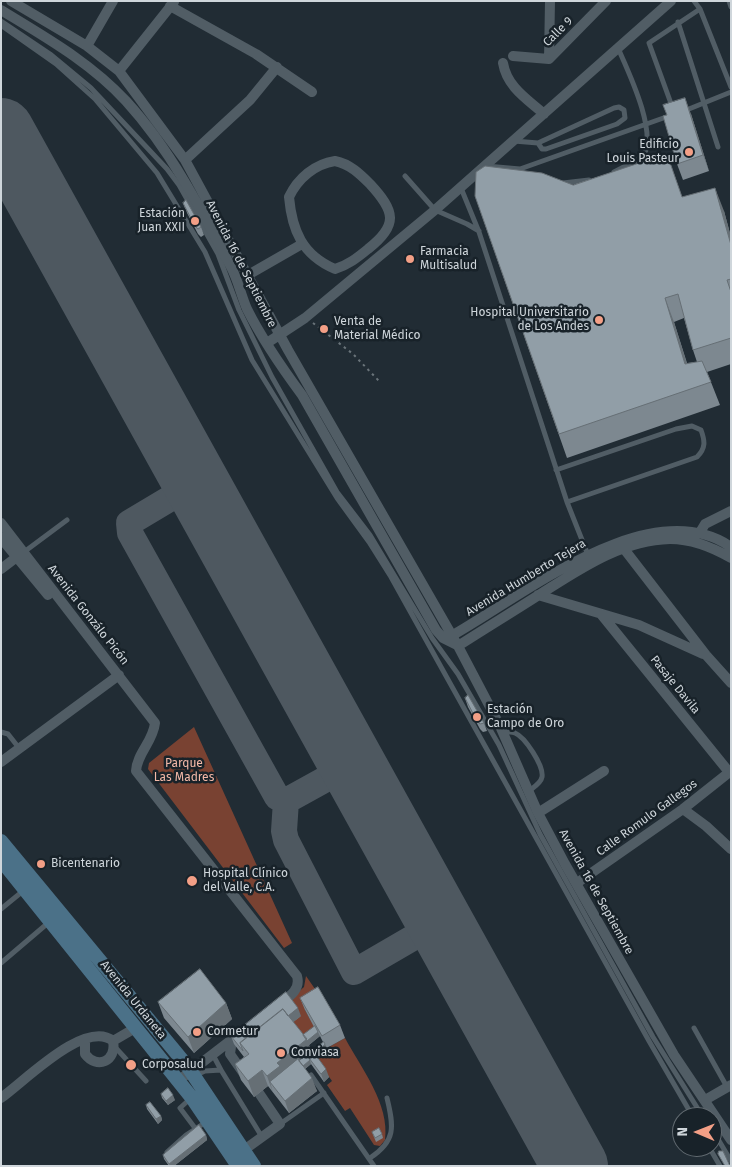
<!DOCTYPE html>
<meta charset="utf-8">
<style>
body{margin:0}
#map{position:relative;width:732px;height:1167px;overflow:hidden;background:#212c34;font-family:"Fira Sans",sans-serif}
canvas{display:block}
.frame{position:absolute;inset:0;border:2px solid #cfd6db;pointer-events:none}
.north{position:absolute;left:672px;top:1107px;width:50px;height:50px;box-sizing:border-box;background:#182229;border:1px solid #616a70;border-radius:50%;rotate:271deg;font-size:14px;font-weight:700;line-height:20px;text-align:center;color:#cfd6db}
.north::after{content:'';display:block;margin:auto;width:18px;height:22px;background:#f39f86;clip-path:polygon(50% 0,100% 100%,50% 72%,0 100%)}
</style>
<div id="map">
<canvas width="732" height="1167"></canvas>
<div class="frame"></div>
<div class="north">N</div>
</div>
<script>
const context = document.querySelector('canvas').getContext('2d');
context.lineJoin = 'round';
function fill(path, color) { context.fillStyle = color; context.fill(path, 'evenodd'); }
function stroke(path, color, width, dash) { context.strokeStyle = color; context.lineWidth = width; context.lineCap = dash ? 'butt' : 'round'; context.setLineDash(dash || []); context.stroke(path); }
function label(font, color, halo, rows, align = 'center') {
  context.font = font + ' "Fira Sans",sans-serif'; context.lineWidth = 5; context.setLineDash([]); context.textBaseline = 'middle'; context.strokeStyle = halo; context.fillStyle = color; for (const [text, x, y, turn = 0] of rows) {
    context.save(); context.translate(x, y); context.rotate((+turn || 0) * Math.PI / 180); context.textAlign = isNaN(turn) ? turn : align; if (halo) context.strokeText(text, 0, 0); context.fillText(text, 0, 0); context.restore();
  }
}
fill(new Path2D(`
 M194,727L292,943L284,948L148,769L149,763Z
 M306,976L322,999L305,1010L316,1030L302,1042L289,1025V1000L304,987Z
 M345,1038C361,1068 390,1104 385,1140L380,1146L374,1145L350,1108L345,1111L327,1085L332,1081L317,1060L327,1048Z`), '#794232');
stroke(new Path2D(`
 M196,483L129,523L130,533L277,797L286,801L353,764
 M286,801L284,831L286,840L354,972L440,922`), '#4e5860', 26);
stroke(new Path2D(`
 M1,131L575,1166`), '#4e5860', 66);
stroke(new Path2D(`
 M313,323L353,354L380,382`), '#6a747a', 2, [2.5, 4]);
stroke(new Path2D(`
 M694,1L700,9L731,87
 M729,1L731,7
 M1,21L50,54L91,88L167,169L179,185L218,254L239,310L272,377L337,492L370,535L432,638L458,674L499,745L540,834L653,1037L703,1117
 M678,22L718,147
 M2,26L56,64L95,99L157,173L205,252L252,360L337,498L369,542L391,577L649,1041L693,1117
 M673,109L649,43L700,9
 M684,111L731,92
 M514,141L538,143L614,108L619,107L624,110L625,118L617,124L546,149H542L538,143
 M486,166L520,169L669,116
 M614,172L643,157C658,133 629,73 618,48
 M405,176L435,210L467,224L479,231
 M563,183L589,180
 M461,188L479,232L567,502L588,555
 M556,470L676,429L692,426L701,430C705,441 706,448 697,457L567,502
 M24,552L67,520
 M1,732L8,734L19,748
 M503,733C507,732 511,731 515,733C525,737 544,766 542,777C541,783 534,787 529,791
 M1,909L23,891
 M1,963L48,923
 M694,1028L727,1087
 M115,1047L146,1081
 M213,1055L221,1070
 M311,1075L374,1166
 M194,1076L205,1071L221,1070L262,1137
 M191,1098L180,1108L195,1128
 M280,1124L324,1093
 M712,1129L731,1161
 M709,1147L720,1166
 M167,1152L186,1135L206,1122
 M370,1158C396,1141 394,1127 387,1098`), '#515d65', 5);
stroke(new Path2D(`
 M11,1L87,46L119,71L185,160L288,350L458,646L500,726L538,813L565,864L674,1055L731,1140
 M170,6L256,54L312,92
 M1,10C45,37 90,62 126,101C170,149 201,209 231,267C238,280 241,295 247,309C262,339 282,368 302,395L436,630L443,638L457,645
 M87,46L113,1
 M513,56L549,59
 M549,59L606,1
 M549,59L550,1
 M503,63C507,87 527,99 544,114
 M119,71L174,2
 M185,160L250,100L277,67
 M335,161C350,164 360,174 370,184C395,211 399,225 368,249C357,258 348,265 335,269C302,255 292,230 289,197C298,178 315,164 335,161Z
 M248,275L302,244
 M267,343L305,318L435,210L671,1
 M1,523L155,723C153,742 137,753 136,771L297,976C301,990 289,997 279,1004
 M699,534L705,524L731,511
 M1,538L48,595
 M621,545L706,655L731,683
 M1,569L22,553
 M538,595L639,625L703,654
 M601,614L729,772
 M451,636C521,597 650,491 731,547
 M458,646C486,628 514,611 542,593C580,569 622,540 670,539C692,539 712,547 731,558
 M1,762L119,675
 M683,809L706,826L731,849
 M538,813L604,771
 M577,883L683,809L731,771
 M232,1039L230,1054L244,1074
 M85,1040V1054C97,1070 117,1061 113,1041L137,1027
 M178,1081L243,1031
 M1,1098C25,1081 85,1019 113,1041
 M705,1100L731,1085
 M244,1150L280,1124L259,1093`), '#515d65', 10);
stroke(new Path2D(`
 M1,841L188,1067L254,1166
 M1,860L192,1098L238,1166`), '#4b7188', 14);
fill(new Path2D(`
 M691,114L709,171L683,180L677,164Z
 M667,154L682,197L724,211L731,237V364L707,372L720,405L567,458L475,196L573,185ZM684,318L693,350L697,362L687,363L674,322Z
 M183,203L201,227L204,235L201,237L198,234L186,211Z
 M465,698L484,723L487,731L483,732L480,729L468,707Z
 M300,998L340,1025L345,1038L327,1048L318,1058L329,1077L324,1082L311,1064L305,1069L317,1091L289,1113L268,1086L254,1097L241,1080L235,1064L244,1057L234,1044L231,1036L301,1016L293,1022L303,1035L314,1027L305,1010ZM320,1036L323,1042L311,1052L309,1045Z
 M158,1002L226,1003L232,1019L194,1053L164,1018Z
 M161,1094L175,1100L168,1105L162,1098Z
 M146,1105L161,1116L162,1120L158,1124L147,1109Z
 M372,1132L382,1134L383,1138L376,1142Z
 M206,1135L207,1140L174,1166H169L164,1159L163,1155Z`), '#7d8890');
fill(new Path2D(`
 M685,98L691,114L709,171L703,155Z
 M715,188L724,211L731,237V245Z
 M665,298L674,322L694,387L685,364Z
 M226,1003L232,1019L194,1053L188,1037Z
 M298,1008L301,1016L250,1057L249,1054L245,1050Z
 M318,1032L320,1036L309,1045L312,1056L270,1082L273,1093L267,1076L277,1063L307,1039Z
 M325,1044L327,1048L317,1060H310Z
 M310,1060L311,1064L287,1084L285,1080Z
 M326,1069L329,1077L324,1082L321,1074Z
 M262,1070L268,1086L254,1097L248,1081Z
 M312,1078L317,1091L289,1113L285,1101Z
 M173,1095L175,1100L168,1105L166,1101Z
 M161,1116L162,1120L158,1124L156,1119Z
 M206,1135L207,1140L174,1166H170L169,1164Z`), '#666f75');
const building = new Path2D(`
 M685,98L703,155L677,164L663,116L667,115L663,105Z
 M667,154L682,197L715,188L731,245V279L727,280L731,292V338L693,350L678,294L665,298L685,364L702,361L711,382L559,434L475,196L476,172L485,166L542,173L573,185Z
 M186,200L201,227L198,229L195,226L183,203Z
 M468,695L484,723L480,724L477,721L465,698Z
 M200,969L226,1003L188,1037L158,1002Z
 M318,987L340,1025L322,1036L300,998Z
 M286,992L298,1008L288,1016L283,1009L240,1043L243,1051L231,1036Z
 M283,1009L307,1039L277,1063L280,1066L267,1076L262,1070L248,1081L235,1064L249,1054L240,1043Z
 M315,1026L318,1032L307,1041L303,1035Z
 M324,1042L325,1044L316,1055L315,1054L309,1058L310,1060L303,1066L299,1061Z
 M315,1054L326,1069L321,1074L309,1058Z
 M298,1059L312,1078L285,1101L270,1082Z
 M168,1088L173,1095L166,1101L161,1094Z
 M150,1102L161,1116L156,1119L146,1105Z
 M199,1125L206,1135L169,1164L163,1155Z
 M379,1128L382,1134L375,1138L372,1132Z
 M719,1151H723L730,1166H725L718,1154Z`);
fill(building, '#919ea7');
stroke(building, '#666f75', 1);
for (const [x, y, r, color] of [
 [689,152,5,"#f39f86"],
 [195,221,5,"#f39f86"],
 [410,259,5,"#f39f86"],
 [599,320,5,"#f39f86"],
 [324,329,5,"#f39f86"],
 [477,717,5,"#f39f86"],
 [41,864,5,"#f39f86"],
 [192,881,6,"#f39f86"],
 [197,1032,5,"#f39f86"],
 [281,1053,5,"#f39f86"],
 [131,1065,6,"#f39f86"]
]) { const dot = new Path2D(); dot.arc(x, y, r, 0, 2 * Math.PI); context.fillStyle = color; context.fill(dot); stroke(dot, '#182229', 2); }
label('12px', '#cfd6db', '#182229', [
 ["Calle 9",558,32,-45],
 ["Avenida 16 de Septiembre",241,264,63],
 ["Avenida Humberto Tejera",526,578,-31],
 ["Avenida Gonzálo Picón",88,615,52],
 ["Pasaje Davila",675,685,51],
 ["Calle Romulo Gallegos",647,818,-36],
 ["Avenida 16 de Septiembre",596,892,61],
 ["Avenida Urdaneta",133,1000,51]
]);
label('12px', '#cfd6db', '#182229', [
 ["Edificio",679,145,"right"],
 ["Louis Pasteur",679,159,"right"],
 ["Estación",185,214,"right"],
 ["Juan XXII",185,228,"right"],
 ["Farmacia",420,252],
 ["Multisalud",420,266],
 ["Hospital Universitario",589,313,"right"],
 ["de Los Andes",589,327,"right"],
 ["Venta de",334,322],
 ["Material Médico",334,336],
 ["Estación",487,710],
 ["Campo de Oro",487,724],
 ["Bicentenario",51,864],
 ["Hospital Clínico",203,874],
 ["del Valle, C.A.",203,888],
 ["Cormetur",207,1032],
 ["Conviasa",291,1053],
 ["Corposalud",142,1065]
], 'left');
label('12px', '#f4b9a8', '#182229', [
 ["Parque",184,764],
 ["Las Madres",184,778]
]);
</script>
